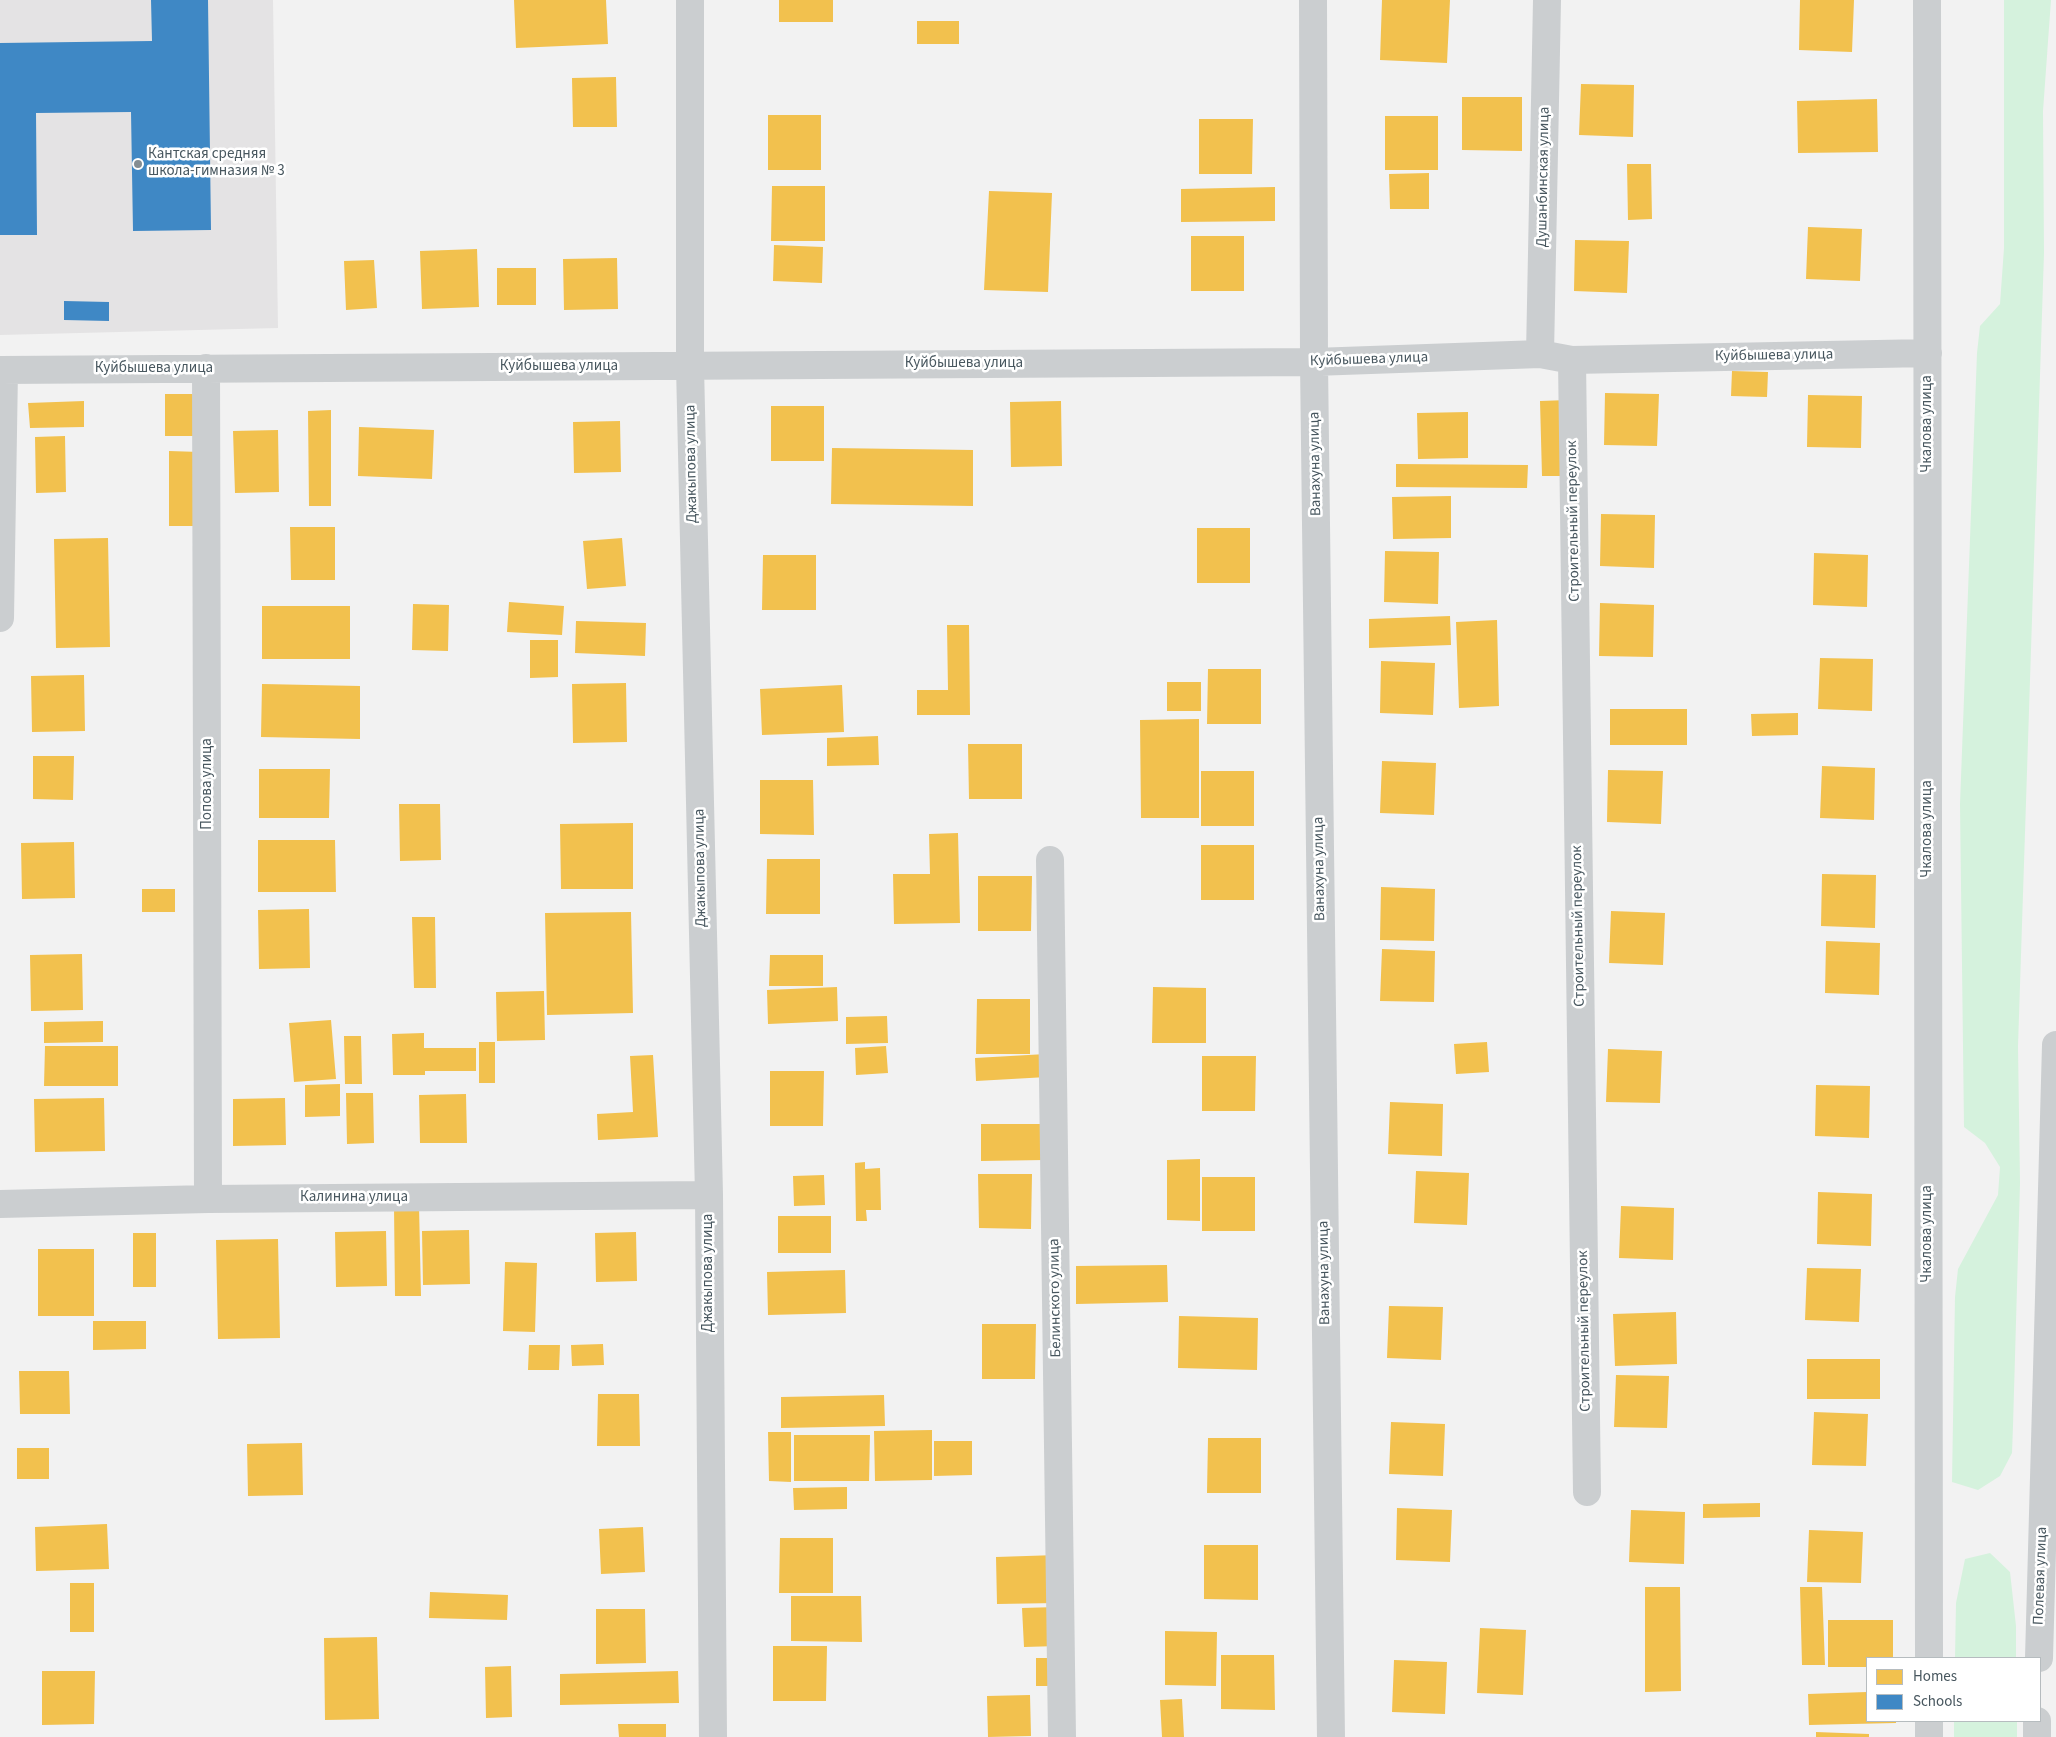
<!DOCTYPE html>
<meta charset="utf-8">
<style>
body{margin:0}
#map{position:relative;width:2056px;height:1737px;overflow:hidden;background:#f2f2f2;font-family:"Source Sans 3",sans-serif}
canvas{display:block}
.legend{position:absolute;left:1866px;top:1657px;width:175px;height:65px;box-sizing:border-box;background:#fff;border:1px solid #b6bcbf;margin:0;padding:6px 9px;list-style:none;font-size:15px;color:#48575f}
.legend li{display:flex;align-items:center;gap:10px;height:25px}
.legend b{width:25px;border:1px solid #b6bcbf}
</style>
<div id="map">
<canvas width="2056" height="1737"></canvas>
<ul class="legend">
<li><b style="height:14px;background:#f2c14e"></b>Homes</li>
<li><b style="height:14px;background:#3f88c5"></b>Schools</li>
</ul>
</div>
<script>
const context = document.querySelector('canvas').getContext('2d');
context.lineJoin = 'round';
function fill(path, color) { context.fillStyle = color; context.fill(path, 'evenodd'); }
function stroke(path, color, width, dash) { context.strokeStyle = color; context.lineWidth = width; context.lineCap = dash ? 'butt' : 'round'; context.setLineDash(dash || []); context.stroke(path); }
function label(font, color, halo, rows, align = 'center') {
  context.font = font + ' "Source Sans 3",sans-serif'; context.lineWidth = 5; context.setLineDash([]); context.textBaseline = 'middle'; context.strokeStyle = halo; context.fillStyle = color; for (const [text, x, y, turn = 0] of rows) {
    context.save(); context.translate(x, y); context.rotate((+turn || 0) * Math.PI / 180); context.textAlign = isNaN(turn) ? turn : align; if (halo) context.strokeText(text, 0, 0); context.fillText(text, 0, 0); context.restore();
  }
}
fill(new Path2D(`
 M0,0H273L278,328L0,335Z`), '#e4e3e4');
fill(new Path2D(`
 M2004,0H2051L2043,111L2044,253L2018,1046L2020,1183L2013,1426L2012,1453L2000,1476L1978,1490L1952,1482L1955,1297L1958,1269L1998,1195L2000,1167L1985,1143L1964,1127L1960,804L1977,353L1980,326L2000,304L2004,248Z
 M1990,1553L2010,1572L2016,1626V1658H1955L1956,1603L1965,1559Z
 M1954,1721H2017V1737H1954Z`), '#d5f2dd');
fill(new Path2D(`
 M514,0H606L608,44L516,48Z
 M779,0H833V22H779Z
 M1382,0H1450L1447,63L1380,60Z
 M1800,0H1854L1852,52L1799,50Z
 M917,21H959V44H917Z
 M616,77L617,127H573L572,78Z
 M1581,84L1634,85L1633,137L1579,135Z
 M1462,97H1522V151L1462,150Z
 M1877,99L1878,152L1798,153L1797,101Z
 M768,115H821V170H768Z
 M1385,116H1438V170H1385Z
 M1199,119H1253L1252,174H1199Z
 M1627,164H1651L1652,219L1628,220Z
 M1429,173V209H1390L1389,174Z
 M772,186H825V241H771Z
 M1275,187V221L1181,222V189Z
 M989,191L1052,193L1048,292L984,290Z
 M1808,227L1862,229L1860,281L1806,279Z
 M1191,236H1244V291H1191Z
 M1575,240L1629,241L1627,293L1574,291Z
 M774,245L823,247L822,283L773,281Z
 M477,249L479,307L422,309L420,251Z
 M617,258L618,309L564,310L563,259Z
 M374,260L377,308L346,310L344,261Z
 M497,268H536V305H497Z
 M1732,371L1768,372L1767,397L1731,396Z
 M1605,393L1659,394L1657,446L1604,445Z
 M165,394H200V436H165Z
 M1808,395L1862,396L1861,448L1807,447Z
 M1568,400L1570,476H1542L1540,401Z
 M84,401V427L30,428L28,403Z
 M1061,401L1062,466L1011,467L1010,402Z
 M771,406H824V461H771Z
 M331,410V506H309L308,411Z
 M1468,412V458L1418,459L1417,413Z
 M620,421L621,472L574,473L573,422Z
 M359,427L434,430L432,479L358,476Z
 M278,430L279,492L235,493L233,431Z
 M65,436L66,492L36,493L35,437Z
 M832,448L973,450V506L831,504Z
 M169,451L200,452V526H169Z
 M1396,464L1528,465L1527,488L1396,487Z
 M1451,496V538L1393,539L1392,497Z
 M1601,514L1655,515L1654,568L1600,566Z
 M290,527H335V580H291Z
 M1197,528H1250V583H1197Z
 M108,538L110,647L56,648L54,539Z
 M622,538L626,586L587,589L583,541Z
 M1385,551L1439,552L1438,604L1384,602Z
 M1814,553L1868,555L1867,607L1813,605Z
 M763,555H816V610H762Z
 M509,602L564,606L562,635L507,632Z
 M1600,603L1654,605L1653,657L1599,656Z
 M413,604L449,605L448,651L412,650Z
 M262,606H350V659H262Z
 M1450,616L1451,645L1369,648V619Z
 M1497,620L1499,706L1459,708L1456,622Z
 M576,621L646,623L645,656L575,653Z
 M947,625H969L970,715H917V690H948Z
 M530,640H558V677L530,678Z
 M1820,658L1873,659L1872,711L1818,709Z
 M1381,661L1435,663L1433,715L1380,713Z
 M1208,669H1261V724H1207Z
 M84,675L85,731L32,732L31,676Z
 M1167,682H1201V711H1167Z
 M626,683L627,742L573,743L572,684Z
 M262,684L360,686V739L261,737Z
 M842,685L844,732L762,735L760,689Z
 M1610,709H1687V745H1610Z
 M1798,713V735L1752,736L1751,714Z
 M1199,719V818H1141L1140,720Z
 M878,736L879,765L827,766V738Z
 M968,744H1022V799H969Z
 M33,756H74L73,800L33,799Z
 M1382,761L1436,763L1434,815L1380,813Z
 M1822,766L1875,768L1874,820L1820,818Z
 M259,769H330L329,818H259Z
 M1608,770L1663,771L1661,824L1607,822Z
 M1201,771H1254V826H1201Z
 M760,780H813L814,835L760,834Z
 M399,804H440L441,860L400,861Z
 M633,823V889H561L560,824Z
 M958,833L960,923L894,924L893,874H930L929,834Z
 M258,840H335L336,892H258Z
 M74,842L75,898L22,899L21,843Z
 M1201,845H1254V900H1201Z
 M767,859H820V914H766Z
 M1822,874L1876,875L1875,928L1821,926Z
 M978,876H1032L1031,931H978Z
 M1381,887L1435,889L1434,941L1380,940Z
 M142,889H175V912H142Z
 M309,909L310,968L259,969L258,910Z
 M1611,911L1665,913L1663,965L1609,963Z
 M631,912L633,1013L547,1015L545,913Z
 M412,917H435L436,988H414Z
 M1826,941L1880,943L1879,995L1825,993Z
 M1382,949L1435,951L1434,1002L1380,1001Z
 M82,954L83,1010L31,1011L30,955Z
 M770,955H823V986H769Z
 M837,987L838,1021L768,1024L767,990Z
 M1153,987L1206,988V1043H1152Z
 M544,991L545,1040L497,1041L496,992Z
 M977,999H1030V1054H976Z
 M887,1016L888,1043L846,1044V1017Z
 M331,1020L336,1079L294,1082L289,1023Z
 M103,1021V1042L44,1043V1022Z
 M424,1033V1048H476V1071H425V1075H393L392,1034Z
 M344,1036H361L362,1084H345Z
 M479,1042H495V1083H479Z
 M1487,1042L1489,1072L1456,1074L1454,1044Z
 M45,1046H118V1086H44Z
 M886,1046L888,1073L856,1075L855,1048Z
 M1608,1049L1662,1051L1660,1103L1606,1102Z
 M1046,1054L1047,1077L976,1081L975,1058Z
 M653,1055L658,1137L598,1140L597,1114L633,1112L630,1056Z
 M1202,1056H1256L1255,1111H1202Z
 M770,1071H824L823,1126H770Z
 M340,1084V1116L305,1117V1085Z
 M1816,1085L1870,1086L1869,1138L1815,1136Z
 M346,1093H373L374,1143L347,1144Z
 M466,1094L467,1143H420L419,1095Z
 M104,1098L105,1151L35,1152L34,1099Z
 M285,1098L286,1145L233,1146V1099Z
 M1390,1102L1443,1104L1442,1156L1388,1154Z
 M981,1124H1045V1160L981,1161Z
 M1200,1159V1221L1167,1220V1160Z
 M865,1162V1169L880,1168L881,1210H866L867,1221H856L855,1163Z
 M1416,1171L1469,1173L1467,1225L1414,1223Z
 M978,1174H1032L1031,1229L979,1228Z
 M824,1175L825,1205L794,1206L793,1176Z
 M1202,1177H1255V1231H1202Z
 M1818,1192L1872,1194L1871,1246L1817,1244Z
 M419,1205L421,1296H395L394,1206Z
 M1621,1206L1674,1208L1673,1260L1619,1258Z
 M778,1216H831V1253H778Z
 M469,1230L470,1284L423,1285L422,1231Z
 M386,1231L387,1286L336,1287L335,1232Z
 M636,1232L637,1281L596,1282L595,1233Z
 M133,1233H156V1287H133Z
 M278,1239L280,1338L218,1339L216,1240Z
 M38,1249H94V1316H38Z
 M505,1262L537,1263L535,1332L503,1331Z
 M1167,1265L1168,1302L1076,1304V1266Z
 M1807,1268L1861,1269L1859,1322L1805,1320Z
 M845,1270L846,1313L768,1315L767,1272Z
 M1389,1306L1443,1307L1441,1360L1387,1358Z
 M1676,1312L1677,1364L1615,1366L1613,1314Z
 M1179,1316L1258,1318L1257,1370L1178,1368Z
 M93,1321H146V1349L93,1350Z
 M982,1324H1036L1035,1379H982Z
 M603,1344L604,1365L572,1366L571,1345Z
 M529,1345H560L559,1370H528Z
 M1807,1359H1880V1399H1807Z
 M19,1371H69L70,1414H20Z
 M1616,1375L1669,1376L1667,1428L1614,1427Z
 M598,1394H639L640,1446H597Z
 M884,1395L885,1426L781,1428V1397Z
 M1814,1412L1868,1414L1866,1466L1812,1465Z
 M1391,1422L1445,1424L1443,1476L1389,1474Z
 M932,1430V1480L875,1481L874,1431Z
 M768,1432H791V1482L769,1481Z
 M794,1435H870L869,1481H794Z
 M1208,1438H1261V1493H1207Z
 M934,1441H972V1475L934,1476Z
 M302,1443L303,1495L248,1496L247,1444Z
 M17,1448H49V1479H17Z
 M847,1487V1509L794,1510L793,1488Z
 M1760,1503V1517L1703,1518V1504Z
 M1397,1508L1452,1510L1450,1562L1396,1560Z
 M1631,1510L1685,1512L1684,1564L1629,1562Z
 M107,1524L109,1569L36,1571L35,1527Z
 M643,1527L645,1572L601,1574L599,1529Z
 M1809,1530L1863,1532L1861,1583L1807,1582Z
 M780,1538H833V1593H779Z
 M1204,1545H1258V1600L1204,1599Z
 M1057,1555V1603L997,1604L996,1557Z
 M70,1583H94V1632H70Z
 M1645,1587H1680L1681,1691L1645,1692Z
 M1800,1587H1822L1825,1665H1802Z
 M430,1592L508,1595L507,1620L429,1618Z
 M791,1596H861L862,1642L791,1641Z
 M1057,1607L1058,1646L1024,1647L1022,1608Z
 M596,1609H645L646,1663L596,1664Z
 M1828,1620H1893V1658H1867V1667H1828Z
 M1480,1628L1526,1630L1523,1695L1477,1693Z
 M1165,1631L1217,1632L1216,1686L1165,1685Z
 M377,1637L379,1719L325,1720L324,1638Z
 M773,1646H827L826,1701H773Z
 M1221,1655H1274L1275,1710L1221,1709Z
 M1036,1658H1049V1686H1036Z
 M1394,1660L1447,1662L1445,1714L1392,1712Z
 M511,1666L512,1717L486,1718L485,1667Z
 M42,1671H95L94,1724L42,1725Z
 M678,1671L679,1703L560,1705V1674Z
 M1867,1692V1721H1896V1723L1809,1725L1808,1694Z
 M1030,1695L1031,1736L988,1737L987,1696Z
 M1182,1699L1184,1737H1162L1160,1700Z
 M618,1724H666V1737H619Z
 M1816,1732L1869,1734V1737H1816Z`), '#f2c14e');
fill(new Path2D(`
 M151,0H208L211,230L133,231L131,112L36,113L37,235H0V43L152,41Z
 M64,301L109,302V321L64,320Z`), '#3f88c5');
stroke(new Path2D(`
 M690,0V366L709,1195L713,1737
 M1313,0L1314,362L1331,1737
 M1927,0L1929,1658
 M1540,354L1547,0
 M1572,360L1587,1492
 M206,368L208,1199
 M0,370L1314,362L1540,354L1572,360L1928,353
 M0,618L4,370
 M1050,860L1062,1737
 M0,1204L208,1199L709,1195
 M2039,1658L2056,1045
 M1929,1721V1737
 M2037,1737V1721`), '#cbced0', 28);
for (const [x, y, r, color] of [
 [138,164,5,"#848d92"]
]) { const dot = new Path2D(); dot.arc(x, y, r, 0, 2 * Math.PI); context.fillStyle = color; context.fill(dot); stroke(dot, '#fff', 2); }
label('15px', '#48575f', '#fff', [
 ["Кантская средняя",148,155],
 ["школа-гимназия № 3",148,172]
], 'left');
label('15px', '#48575f', '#fff', [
 ["Душанбинская улица",1544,177,-89],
 ["Куйбышева улица",1774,356,-1],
 ["Куйбышева улица",1369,360,-2],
 ["Куйбышева улица",964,364],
 ["Куйбышева улица",559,367],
 ["Куйбышева улица",154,369],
 ["Чкалова улица",1928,424,-90],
 ["Джакыпова улица",692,464,-91],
 ["Ванахуна улица",1316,464,-91],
 ["Строительный переулок",1574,521,-91],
 ["Попова улица",208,784,-90],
 ["Чкалова улица",1928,829,-90],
 ["Джакыпова улица",701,868,-91],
 ["Ванахуна улица",1320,869,-91],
 ["Строительный переулок",1579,926,-91],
 ["Калинина улица",354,1198],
 ["Чкалова улица",1928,1234,-90],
 ["Джакыпова улица",709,1273,-90],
 ["Ванахуна улица",1325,1273,-91],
 ["Белинского улица",1056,1298,-91],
 ["Строительный переулок",1585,1331,-91],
 ["Полевая улица",2041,1576,-88]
]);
</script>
